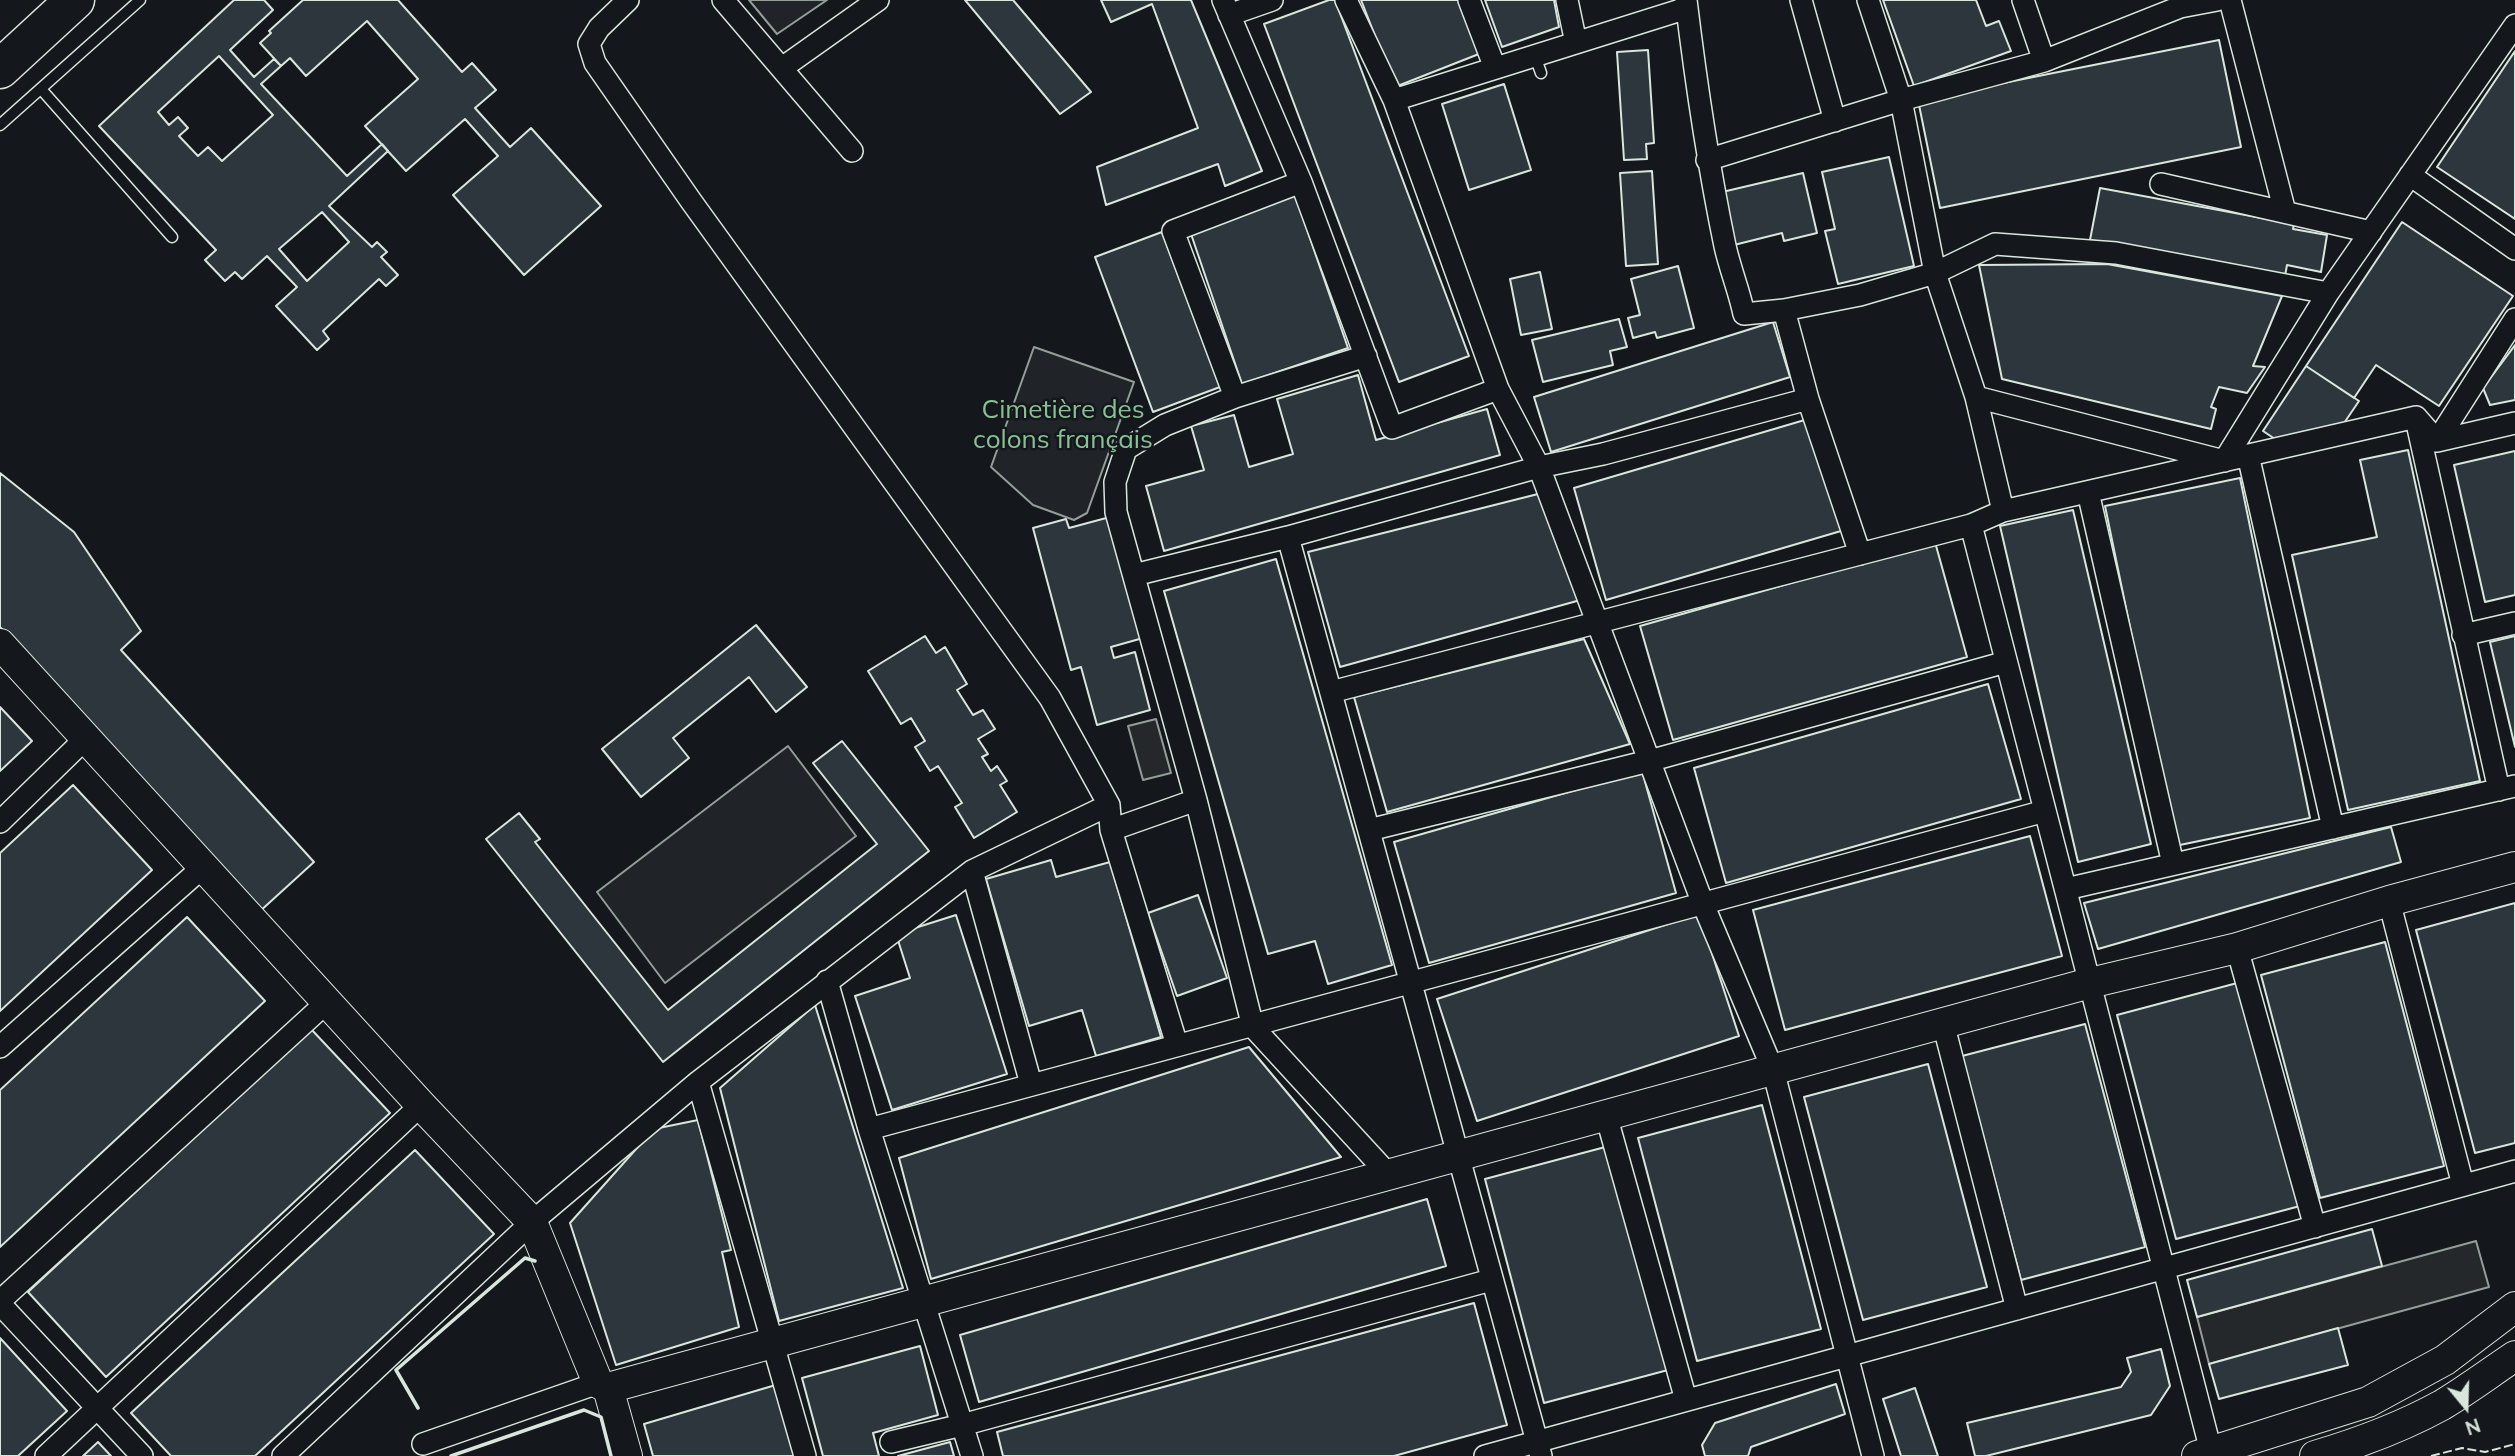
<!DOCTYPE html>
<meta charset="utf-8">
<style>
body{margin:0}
#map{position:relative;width:2515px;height:1456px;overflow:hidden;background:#14181c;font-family:Mulish,sans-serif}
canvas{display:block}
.north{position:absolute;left:2431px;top:1372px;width:70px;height:70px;-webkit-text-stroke:5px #14181c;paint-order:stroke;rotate:161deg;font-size:19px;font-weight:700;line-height:28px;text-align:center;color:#d8e6dc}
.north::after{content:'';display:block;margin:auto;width:24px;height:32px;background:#d8e6dc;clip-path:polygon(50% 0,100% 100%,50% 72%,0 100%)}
</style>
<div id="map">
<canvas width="2515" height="1456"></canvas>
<div class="north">N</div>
</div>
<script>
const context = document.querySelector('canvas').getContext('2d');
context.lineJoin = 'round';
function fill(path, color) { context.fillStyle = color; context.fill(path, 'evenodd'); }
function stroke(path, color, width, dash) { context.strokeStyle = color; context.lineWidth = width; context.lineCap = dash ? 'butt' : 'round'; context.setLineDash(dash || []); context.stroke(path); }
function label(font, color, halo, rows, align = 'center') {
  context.font = font + ' Mulish,sans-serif'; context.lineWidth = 5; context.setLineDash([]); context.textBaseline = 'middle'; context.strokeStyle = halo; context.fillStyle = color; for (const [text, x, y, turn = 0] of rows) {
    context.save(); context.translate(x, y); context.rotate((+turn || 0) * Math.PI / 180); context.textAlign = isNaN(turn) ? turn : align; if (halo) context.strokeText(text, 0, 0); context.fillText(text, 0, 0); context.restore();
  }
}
const green = new Path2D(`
 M749,0H827L777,34Z
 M1034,347L1134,382L1087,513L1074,520L1033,505L991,467Z
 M788,746L856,836L665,983L597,892Z`);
fill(green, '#202428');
stroke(green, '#939e99', 2);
const parking = new Path2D(`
 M1156,719L1171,773L1143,780L1128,726Z
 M2476,1241L2489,1287L2209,1364L2197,1317Z`);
fill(parking, '#24282b');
stroke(parking, '#939e99', 2);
const building = new Path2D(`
 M234,0H264L273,10L230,50L254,77L274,59L281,66L261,84L347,176L382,144L388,151L329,206L372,247L377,242L387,252L381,257L398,275L386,286L379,279L323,331L329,339L317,350L276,306L297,287L267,256L242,279L235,272L225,281L205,260L216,250L99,126ZM219,56L273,115L222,161L208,147L198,156L179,136L188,128L178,117L169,125L158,112ZM322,212L349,242L307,281L279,249Z
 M303,0H398L462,72L472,63L496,90L475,108L510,147L531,128L601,206L524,275L453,195L498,156L465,119L406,171L365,126L418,79L367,21L306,76L290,58L281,66L260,43L271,33L269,31Z
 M965,0H1013L1091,92L1060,114Z
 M1101,0H1191L1262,171L1225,186L1218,164L1106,205L1097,167L1198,128L1152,4L1111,22Z
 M1329,0H1335L1469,356L1399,382L1264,24Z
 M1361,0H1464L1484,52L1395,87Z
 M1485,0H1554L1559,27L1502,47Z
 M1883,0H1976L1986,26L1999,21L2011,51L1914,86Z
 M2219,40L2241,147L1940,208L1918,100Z
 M1648,50L1654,143L1646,144L1647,159L1624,160L1617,52Z
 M2515,51V219L2437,167Z
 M1504,84L1531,170L1469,190L1442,104Z
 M1889,157L1914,266L1838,284L1825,231L1835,229L1822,172Z
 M1652,171L1658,264L1626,266L1620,173Z
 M1803,173L1817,233L1784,241L1782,233L1730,246L1718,193Z
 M2100,188L2294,224L2293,229L2327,235L2321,272L2287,265L2285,276L2090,240Z
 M1295,195L1348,348L1242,384L1190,231Z
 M2402,222L2513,296L2439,406L2376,365L2354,398L2306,366Z
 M1162,232L1220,387L1153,412L1095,257Z
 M2107,264L2282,296L2253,366L2265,367L2247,393L2219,387L2211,407L2216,409L2211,429L2002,379L1979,265Z
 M1678,266L1694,328L1657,338L1655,332L1633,338L1628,318L1640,315L1631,279Z
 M1540,272L1552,329L1521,335L1510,279Z
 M1619,319L1627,347L1610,351L1613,365L1543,382L1532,340Z
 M1773,322L1790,377L1551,452L1534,397Z
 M2515,345V400L2490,405L2483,388Z
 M2306,366L2359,401L2336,435L2284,445L2263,431Z
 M1358,375L1376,440L1487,409L1500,455L1164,551L1146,486L1204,470L1191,426L1234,415L1249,467L1293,454L1277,399Z
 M1808,419L1841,531L1606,600L1574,488Z
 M2408,450L2480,781L2348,810L2292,555L2377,537L2360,460Z
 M2515,451V595L2485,602L2454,465Z
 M0,473L74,532L141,631L121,650L314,862L258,913L0,627Z
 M2240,478L2310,818L2175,846L2105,506Z
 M1538,494L1584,599L1340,667L1308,552Z
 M2073,510L2151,844L2078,862L2000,526Z
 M1110,517L1143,638L1111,647L1114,658L1135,652L1150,710L1097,725L1081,667L1071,670L1033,528L1066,519L1069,528Z
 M1935,542L1967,657L1673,740L1640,626Z
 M1276,559L1392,965L1328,984L1315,941L1268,954L1164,591Z
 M756,625L807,687L776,712L749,677L673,738L689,758L641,797L602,749Z
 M925,636L936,653L945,647L967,684L957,690L973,715L983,710L995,729L978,739L988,754L982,757L991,771L997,766L1007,781L1000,785L1017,812L974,838L955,807L962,803L938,766L930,771L915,747L925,741L911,718L901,724L868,671Z
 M2515,636V747L2490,642Z
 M1584,639L1630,744L1387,812L1354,697Z
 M1988,684L2021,799L1726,883L1694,768Z
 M0,707L32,741L0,771Z
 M842,741L929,851L663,1062L486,839L519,813L540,839L535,842L668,1010L877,844L813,763Z
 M1642,771L1676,893L1429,963L1394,842Z
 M73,785L152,870L0,1011V853Z
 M2391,827L2401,862L2098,949L2084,903Z
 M2030,836L2062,956L1785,1030L1753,910Z
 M1051,860L1056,877L1110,862L1161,1037L1096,1056L1082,1010L1029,1026L986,879Z
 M1198,895L1227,978L1177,996L1148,913Z
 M2515,903V1143L2475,1153L2416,930Z
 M1699,914L1739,1036L1477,1121L1437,999Z
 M956,915L1007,1074L892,1110L855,996L910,978L896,934Z
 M187,917L265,1001L0,1247V1090Z
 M2385,942L2444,1166L2320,1198L2261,975Z
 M2241,982L2300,1206L2176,1239L2117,1015Z
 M815,1005L903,1288L779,1321L720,1088Z
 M2085,1024L2145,1247L2021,1280L1962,1056Z
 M311,1029L390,1113L106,1377L28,1292Z
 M1249,1047L1341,1157L931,1279L899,1158Z
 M1928,1064L1987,1287L1863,1320L1804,1097Z
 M1762,1105L1821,1329L1697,1361L1638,1138Z
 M698,1120L731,1250L722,1252L739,1327L616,1365L570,1223L654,1129Z
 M1609,1146L1668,1370L1544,1403L1485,1179Z
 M415,1150L494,1234L255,1456H171L131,1413Z
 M1427,1199L1446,1266L979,1402L960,1335Z
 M2372,1229L2382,1266L2197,1317L2187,1280Z
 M1474,1303L1507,1425L1394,1456H1003L997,1432Z
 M2338,1328L2348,1365L2219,1399L2209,1364Z
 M0,1338L67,1411L18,1456H0Z
 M920,1346L938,1415L873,1433L879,1456H823L802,1378Z
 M2161,1349L2170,1386L2151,1415L1986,1456H1975L1967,1423L2121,1387L2131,1372L2127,1358Z
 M779,1384L801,1456H653L644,1424Z
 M1836,1384L1845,1414L1751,1447L1748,1456H1705L1702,1445L1715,1423Z
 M1915,1388L1938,1456H1901L1883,1399Z
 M98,1442L111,1456H83Z
 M950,1442L954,1456H898Z`);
fill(building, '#2c363c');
stroke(building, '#d8e6dc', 2);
const lane = new Path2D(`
 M1535,56L1541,73
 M41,89L172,237
 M0,125L140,0`);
const street = new Path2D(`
 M628,0L599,28L589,44L595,63L691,201L1050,698L1109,805L1111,830L1196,800
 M723,0L852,151
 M1223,0L1301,182L1392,428L1498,389
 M1346,0L1394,100L1498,389L1539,467L1703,904L1773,1070L1873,1456
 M1469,0L1495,68
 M1567,0L1576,43
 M1686,0C1696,83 1708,164 1725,246C1730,269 1739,290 1744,314L1784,310L1860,295L1935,273L1995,244L2116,253L2328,293
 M1801,0L1835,121
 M1868,0L1901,100L1935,273L1976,397L2003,511
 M2023,0L2044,61
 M2230,0L2285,212
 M1229,15L1272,0
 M782,68L878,0
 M1394,100L1687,8
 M1707,160L1901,100L2044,61L2180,7L2217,0
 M2410,175L2515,249
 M2161,184L2371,232
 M1784,310L1808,399L1860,554
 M1366,356L1235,397L1165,425L1126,449L1115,482L1116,512L1196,800L1253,1027L1389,1175
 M1235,397L1173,231L1301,182
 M1976,397L2224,461L2328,293L2515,25
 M2416,419L2499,790
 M2437,441L2515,319
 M2248,455L2333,828
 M2088,492L2173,864
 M1971,525L2211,1451
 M1288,537L1541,1456
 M1134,575L1288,537L1539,467L1603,454L1808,399
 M2463,635L2515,623
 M1331,692L1971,525L2003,511L2416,417L2437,441L2515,423
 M0,822L86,738
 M1111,830L1177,1045
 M1369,830L1649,761L2006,662
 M972,871L1031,1084
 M2066,889L2515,786
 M2389,901L2463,1185
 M2237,948L2315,1227
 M827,981L869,1129L972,1456
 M1943,1023L2017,1309
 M0,1047L203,867
 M698,1082L805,1456
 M1606,1115L1686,1400
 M869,1129L2045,811
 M0,1301L327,1002
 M0,1304L142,1456
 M891,1442L962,1425L1491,1280
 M423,1444L598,1383
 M46,1456L421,1105
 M283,1456L532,1222L698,1082L972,871L1109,805
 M1485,1456L2515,1171`);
const secondary = new Path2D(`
 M0,644L421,1105L532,1222L598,1383L608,1388L627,1456
 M608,1388L2090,983L2237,948L2389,901L2515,867
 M2197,1456L2368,1402L2445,1360L2515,1307
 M2315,1456C2359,1443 2402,1427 2442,1405C2467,1390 2491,1372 2515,1356`);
const highway = new Path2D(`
 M0,69L75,0`);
stroke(lane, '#d8e6dc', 13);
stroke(street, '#d8e6dc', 24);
stroke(secondary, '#d8e6dc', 32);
stroke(highway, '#d8e6dc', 41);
stroke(lane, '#14181c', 10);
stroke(street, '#14181c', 21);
stroke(secondary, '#14181c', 30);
stroke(highway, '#14181c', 38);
stroke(new Path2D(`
 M2431,1456L2462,1448L2485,1452L2515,1444`), '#d8e6dc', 2, [9, 3.5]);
stroke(new Path2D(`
 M418,1408L396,1370L525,1258L535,1261
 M451,1456L584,1410L601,1417L611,1456`), '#d8e6dc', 3.5);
label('26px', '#8ac095', '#14181c', [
 ["Cimetière des",1063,410],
 ["colons français",1063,440]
]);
</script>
